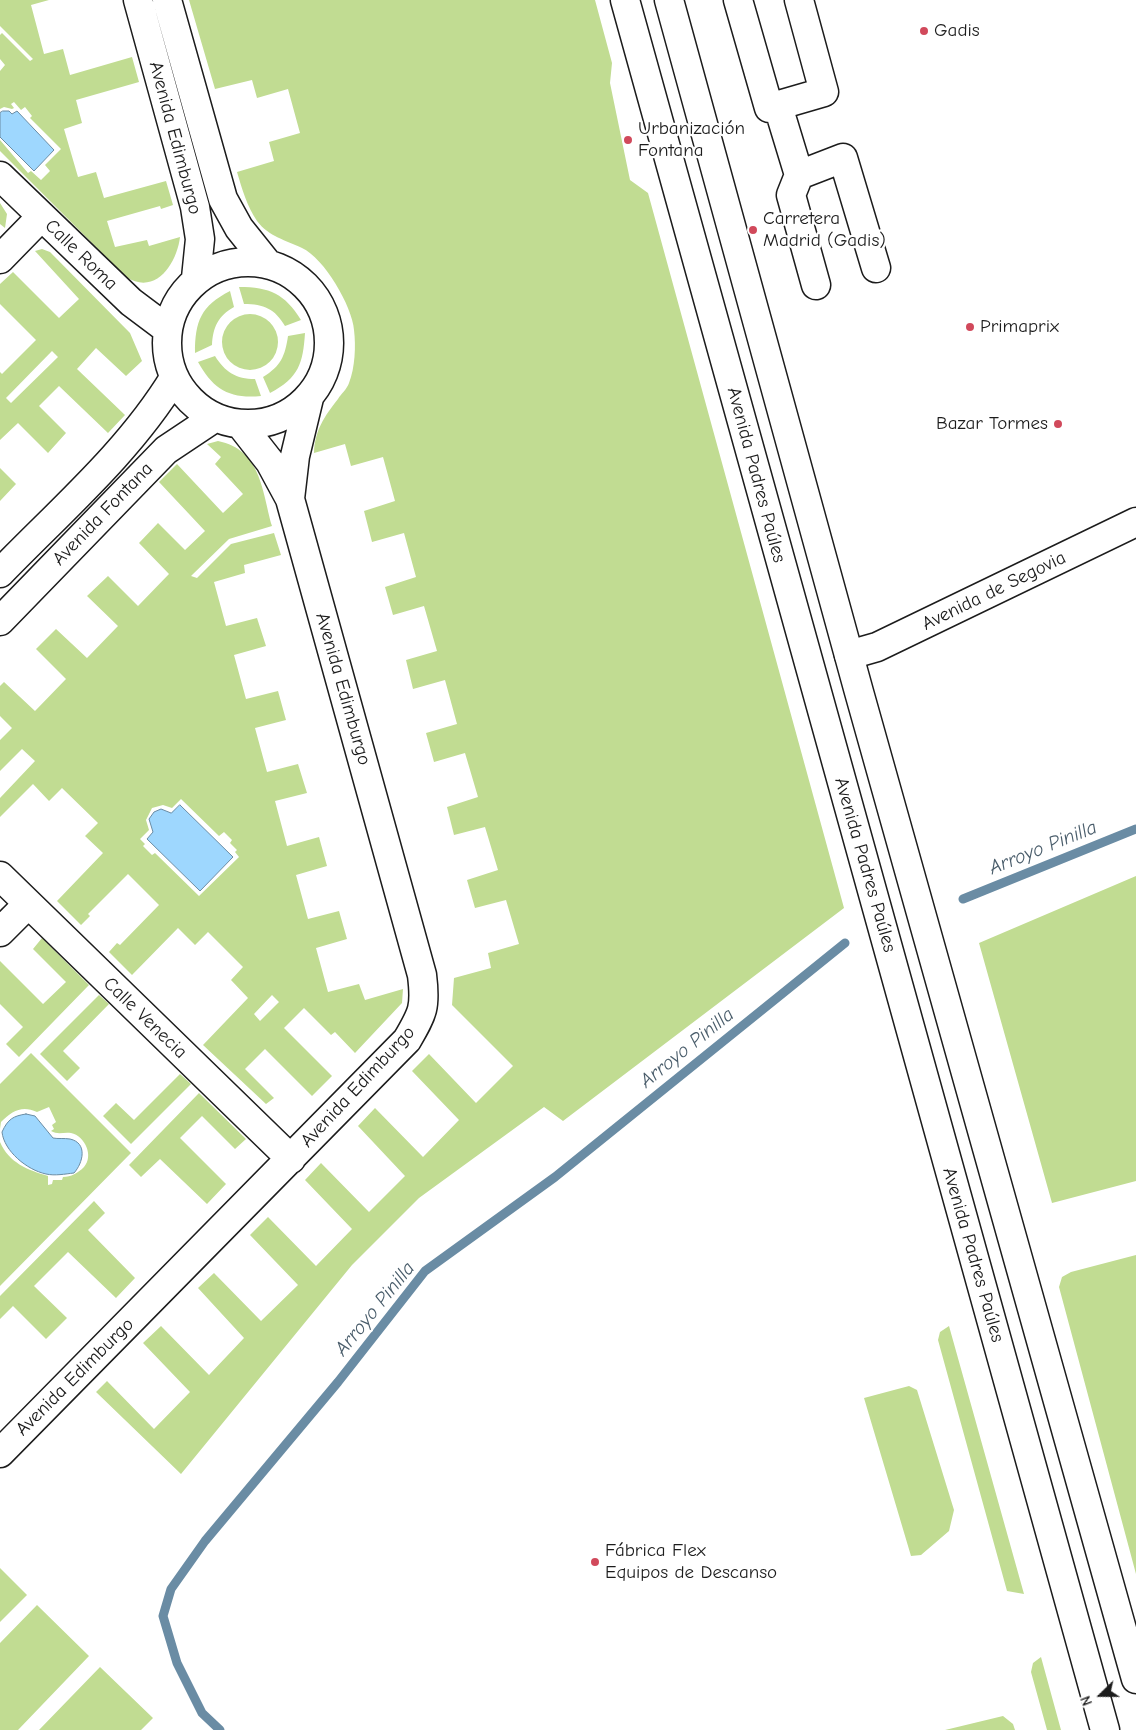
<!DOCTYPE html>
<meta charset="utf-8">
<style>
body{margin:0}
#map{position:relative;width:1136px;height:1730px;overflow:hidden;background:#fff;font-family:"Comic Neue",sans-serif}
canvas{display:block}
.north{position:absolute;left:1076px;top:1670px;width:50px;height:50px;-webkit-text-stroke:4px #fff;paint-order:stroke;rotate:248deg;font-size:14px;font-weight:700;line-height:20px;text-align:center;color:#1c1c1c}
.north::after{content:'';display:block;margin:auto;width:18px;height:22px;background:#1c1c1c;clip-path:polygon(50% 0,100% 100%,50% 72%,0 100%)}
</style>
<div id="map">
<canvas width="1136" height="1730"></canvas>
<div class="north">N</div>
</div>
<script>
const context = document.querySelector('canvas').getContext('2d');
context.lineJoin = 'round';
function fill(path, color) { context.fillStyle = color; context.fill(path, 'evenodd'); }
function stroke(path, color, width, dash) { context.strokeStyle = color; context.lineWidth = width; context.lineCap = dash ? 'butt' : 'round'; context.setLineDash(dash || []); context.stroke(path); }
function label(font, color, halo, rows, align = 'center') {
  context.font = font + ' "Comic Neue",sans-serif'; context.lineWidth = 4.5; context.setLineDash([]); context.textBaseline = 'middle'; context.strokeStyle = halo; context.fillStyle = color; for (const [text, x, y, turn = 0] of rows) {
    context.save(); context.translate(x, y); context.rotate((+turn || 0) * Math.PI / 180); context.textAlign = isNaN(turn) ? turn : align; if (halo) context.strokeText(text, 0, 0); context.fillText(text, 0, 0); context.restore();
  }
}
fill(new Path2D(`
 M0,0H49L31,5L44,54L63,49L70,75L132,57L139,82L76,100L82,123L64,129L78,177L96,172L104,198L166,181L173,205L161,209L160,206L107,221L115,247L147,240L149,246L180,237C177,263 156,296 126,277L0,151V140L28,173L31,171L41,180L50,171L45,165L61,149L30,118L32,116L25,107L21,110L14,102L11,104L14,108L12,109L4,107L0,109V71L5,65L0,59V35L2,33L30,61L33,59L0,26Z
 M189,0H595L612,63L610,83L630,180L648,193L844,908L563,1121L544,1107L419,1198L352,1265L181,1474L96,1392L107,1381L154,1429L190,1392L143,1343L161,1326L209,1375L244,1338L198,1288L214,1273L261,1321L298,1285L250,1235L268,1217L316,1266L352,1229L305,1180L321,1163L369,1212L405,1176L358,1126L375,1108L423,1157L459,1120L412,1071L429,1054L476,1103L513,1066L452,1005L454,978L491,968L488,953L519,944L506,900L475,908L467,880L498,870L485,827L454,835L447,807L478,797L465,753L434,762L426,733L457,724L445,680L413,689L406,660L437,651L424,606L393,615L385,587L416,577L404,533L372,542L364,511L395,501L383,457L351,466L345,444L314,453C315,430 324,417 338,399C341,394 347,389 349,383C355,368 356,346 354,330C352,306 324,258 302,248C286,240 269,237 257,221C247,206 242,189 237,172L274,161L269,142L300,133L288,89L257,98L252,80L215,89Z
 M0,203L7,214L5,228L0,224Z
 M42,249L50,252L130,333L142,361L126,376L96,348L77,369L125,415L108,433L59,386L39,406L66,433L48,453L18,423L0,440V372L2,374L36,340L0,304V284L13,272L59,318L79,299L35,251ZM52,351L58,357L11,403L6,398Z
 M239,287C270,287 285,294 301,320L285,326C275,309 264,304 244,304Z
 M230,291L234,307C218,316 213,327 212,345L195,353C195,321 201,306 230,291Z
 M222 342a28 28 0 1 1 56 0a28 28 0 1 1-56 0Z
 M305,333C303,363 299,378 270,393L263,377C281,366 285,356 288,336Z
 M215,356C225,372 236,379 255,379L261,396C229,399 213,389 198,362Z
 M218,441C261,450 262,490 272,526L229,539L191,576L197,578L231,544L274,533L281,555L244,565L245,573L214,582L226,626L257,618L266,646L234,655L246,699L278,691L286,720L255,728L267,772L298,764L307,793L275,801L287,846L319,837L327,866L296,875L308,919L339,911L347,939L316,948L328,992L359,984L365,1000L403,989L402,1003L355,1053L335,1032L331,1035L304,1008L284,1028L332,1076L312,1096L265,1049L245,1069L274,1098L266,1104L203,1045L248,998L231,980L243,967L208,932L195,945L178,928L132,975L109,952L117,943L120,945L159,905L128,874L88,914L90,916L81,925L57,901L103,853L85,836L98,823L62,788L49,801L33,784L0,817V798L35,761L22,749L0,771V740L12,728L0,716V686L4,682L35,711L66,679L36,649L56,629L87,658L118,626L87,596L108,576L138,606L169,574L139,543L158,523L185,550L205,531L159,482L177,464L223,513L243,494L215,464L221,457L207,444ZM181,799L219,836L224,832L232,840L230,843L237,850L235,852L239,857L199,896L155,853L152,855L143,846L145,844L140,839L149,830L146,820L152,808L163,805L172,808ZM272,995L279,1002L260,1021L254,1014Z
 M0,468L16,484L0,501Z
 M1136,876V1181L1052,1203L979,943Z
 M42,938L89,985L19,1057L6,1044L23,1027L0,1004V961L43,1004L66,982L33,949Z
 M99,995L109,1004L63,1051L80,1068L67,1081L40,1054Z
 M31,1053L131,1153L0,1286V1142C9,1163 28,1170 48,1176V1185L52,1184L53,1180H62L63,1177C71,1177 78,1173 84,1167C94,1156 85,1136 71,1133C63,1132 58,1135 51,1131L54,1129L52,1125L56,1122L49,1107L37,1112C22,1105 12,1111 1,1122L0,1129V1084Z
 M180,1074L191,1084L131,1144L103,1116L116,1103L134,1120Z
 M199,1093L246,1139L235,1149L202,1116L180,1138L226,1184L207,1204L160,1159L141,1177L129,1165Z
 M94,1201L105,1213L88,1230L135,1278L116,1298L68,1252L34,1286L67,1318L46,1339L13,1306L0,1319V1296Z
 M1136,1255V1574L1059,1287L1062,1277L1071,1272Z
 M949,1326L1024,1594L1007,1591L938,1340L940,1332Z
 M909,1386L917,1390L954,1510L949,1531L921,1555L911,1556L864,1398Z
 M0,1568L27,1595L0,1622Z
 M37,1605L89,1656L18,1730H0V1643Z
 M1041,1657L1061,1730H1047L1031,1672L1033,1663Z
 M100,1667L153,1718L141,1730H39Z
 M1003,1716L1013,1724L1015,1730H945Z`), '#c1dc92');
const water = new Path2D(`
 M3,111H9L12,114L17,111L54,150L34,171L0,137V113Z
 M180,805L233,857L200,891L147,839L153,832L149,819L154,812L161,809L171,813Z
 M26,1114L35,1116L53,1138C58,1139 64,1138 70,1139C88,1143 83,1163 74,1173C65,1174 55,1176 46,1174C27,1170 4,1151 2,1132C8,1119 13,1116 26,1114Z`);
fill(water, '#9ed7fe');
stroke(water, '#6a8ca4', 1);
stroke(new Path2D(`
 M963,899L1136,829
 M220,1730L202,1713L177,1663L163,1616L171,1589L205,1541L338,1382L425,1271L555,1177L845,943`), '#6a8ca4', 9);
const minor = new Path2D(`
 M138,0L195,207L200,239L196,278
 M167,0L223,199L239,228L267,263
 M738,0L769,108L824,92L799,0
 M778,106L799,175
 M0,176L131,302L167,329
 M0,259L41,217
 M167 343a81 81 0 1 1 162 0a81 81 0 1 1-162 0Z
 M816,285L791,195L799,175L843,158L876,268
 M290,499L295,456L309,398
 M0,573C60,511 129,452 174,378
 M0,621L166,450L214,418
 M849,655L877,647L1136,522
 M0,876L291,1159
 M0,932L28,904
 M0,1453L407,1040C423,1013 426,1007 422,975L290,499L270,462L241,425`);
const highway = new Path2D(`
 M625,0L1105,1730
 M669,0L859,692L1136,1679`);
stroke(minor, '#1c1c1c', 31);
stroke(highway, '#1c1c1c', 31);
stroke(minor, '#fff', 28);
stroke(highway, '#fff', 28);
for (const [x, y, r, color] of [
 [924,31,5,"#d1495b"],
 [628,140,5,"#d1495b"],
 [753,230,5,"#d1495b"],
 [970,327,5,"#d1495b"],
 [1058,424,5,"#d1495b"],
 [595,1562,5,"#d1495b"]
]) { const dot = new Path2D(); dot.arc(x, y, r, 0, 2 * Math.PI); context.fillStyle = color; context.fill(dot); stroke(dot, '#fff', 2); }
label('19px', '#1c1c1c', '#fff', [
 ["Gadis",934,31],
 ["Urbanización",638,129],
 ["Fontana",638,151],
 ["Carretera",763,219],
 ["Madrid (Gadis)",763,241],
 ["Primaprix",980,327],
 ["Bazar Tormes",1048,424,"right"],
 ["Fábrica Flex",605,1551],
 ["Equipos de Descanso",605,1573]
], 'left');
label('19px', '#1c1c1c', '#fff', [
 ["Avenida Edimburgo",175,138,75],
 ["Calle Roma",81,255,44],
 ["Avenida Padres Paúles",756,475,75],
 ["Avenida Fontana",103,514,-46],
 ["Avenida de Segovia",994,591,-26],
 ["Avenida Edimburgo",343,689,74],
 ["Avenida Padres Paúles",865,865,74],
 ["Calle Venecia",145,1018,44],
 ["Avenida Edimburgo",358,1087,-47],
 ["Avenida Padres Paúles",973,1255,74],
 ["Avenida Edimburgo",75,1377,-45]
]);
label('italic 20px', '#4a5d6b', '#fff', [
 ["Arroyo Pinilla",1043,848,-22],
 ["Arroyo Pinilla",687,1048,-39],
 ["Arroyo Pinilla",375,1309,-51]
]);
</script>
